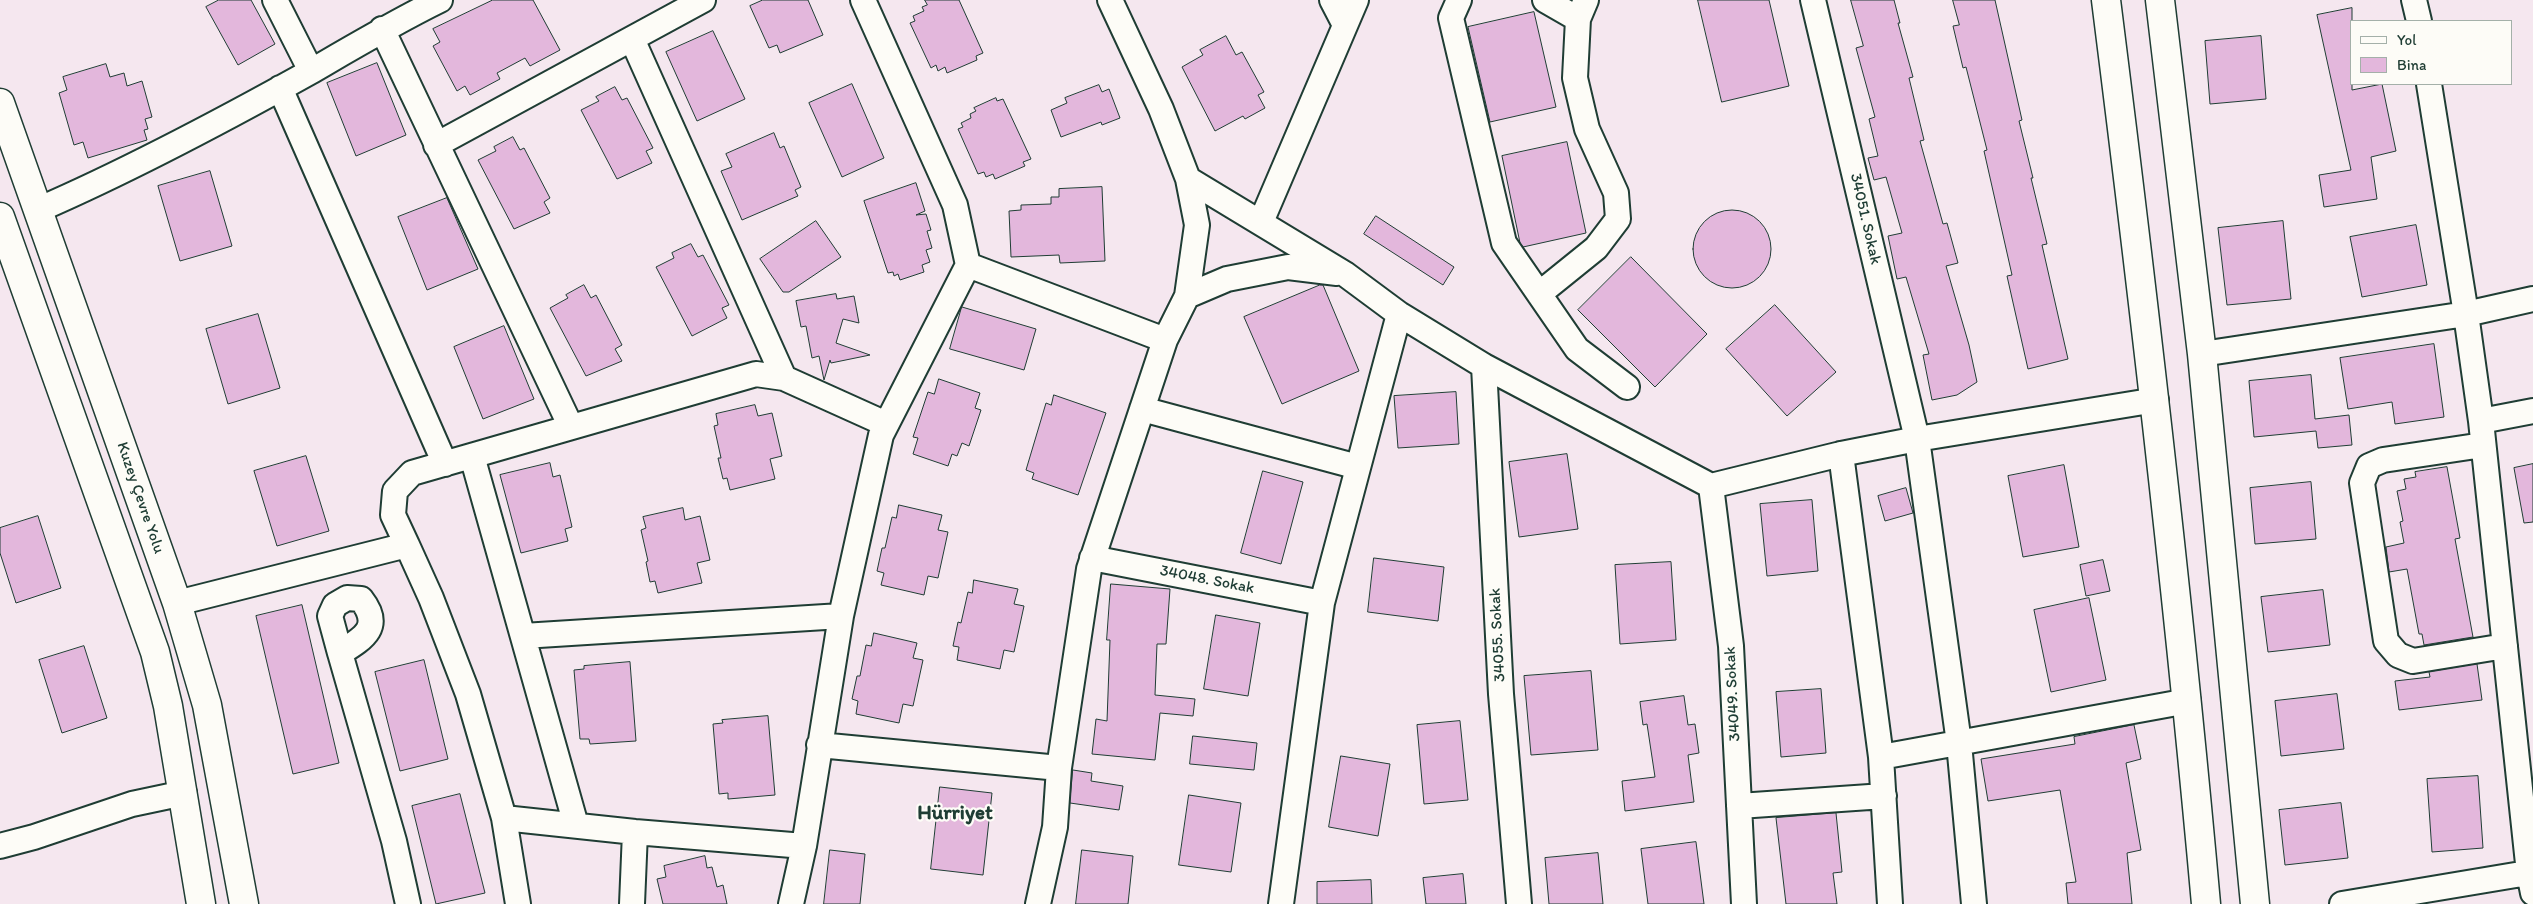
<!DOCTYPE html>
<meta charset="utf-8">
<style>
body{margin:0}
#map{position:relative;width:2533px;height:904px;overflow:hidden;background:#f5e7ef;font-family:Itim,sans-serif}
canvas{display:block}
.legend{position:absolute;left:2350px;top:20px;width:162px;height:65px;box-sizing:border-box;background:#fdfcf7;border:1px solid #a4b0a9;margin:0;padding:6px 9px;list-style:none;font-size:15px;color:#1f3d34}
.legend li{display:flex;align-items:center;gap:10px;height:25px}
.legend b{width:25px;border:1px solid #a4b0a9}
</style>
<div id="map">
<canvas width="2533" height="904"></canvas>
<ul class="legend">
<li><b style="height:6px;background:#fdfcf7"></b>Yol</li>
<li><b style="height:14px;background:#e3b7dc"></b>Bina</li>
</ul>
</div>
<script>
const context = document.querySelector('canvas').getContext('2d');
context.lineJoin = 'round';
function fill(path, color) { context.fillStyle = color; context.fill(path, 'evenodd'); }
function stroke(path, color, width, dash) { context.strokeStyle = color; context.lineWidth = width; context.lineCap = dash ? 'butt' : 'round'; context.setLineDash(dash || []); context.stroke(path); }
function label(font, color, halo, rows, align = 'center') {
  context.font = font + ' Itim,sans-serif'; context.lineWidth = 4.5; context.setLineDash([]); context.textBaseline = 'middle'; context.strokeStyle = halo; context.fillStyle = color; for (const [text, x, y, turn = 0] of rows) {
    context.save(); context.translate(x, y); context.rotate((+turn || 0) * Math.PI / 180); context.textAlign = isNaN(turn) ? turn : align; if (halo) context.strokeText(text, 0, 0); context.fillText(text, 0, 0); context.restore();
  }
}
const building = new Path2D(`
 M219,0H251L275,44L238,65L206,7Z
 M493,0H533L560,50L530,66L525,58L497,73L500,79L470,95L465,86L457,91L433,46L440,42L433,29Z
 M763,0H808L823,35L780,53L777,45L769,48L750,6Z
 M925,0H959L983,53L976,56L977,60L947,73L945,67L938,71L936,65L931,68L910,23L915,21L913,16L924,11L922,7L927,5Z
 M1698,0H1769L1789,86L1722,102Z
 M1851,0H1894L1900,23H1898L1913,77L1909,78L1924,140L1920,141L1943,224L1947,223L1958,263L1946,266L1969,345L1977,382L1957,395L1932,400L1923,355L1929,354L1906,277L1897,279L1888,236L1902,233L1886,177L1874,180L1868,158L1878,156L1869,119L1875,117L1856,48L1863,46Z
 M1953,0H1995L2022,120L2019,121L2033,178H2031L2047,244L2042,245L2068,359L2028,369L2007,276L2012,275L1984,151L1987,150L1966,67L1963,68L1953,26L1959,25Z
 M2352,8V90L2382,84L2396,151L2371,157L2377,199L2324,207L2319,175L2351,170L2317,15Z
 M1534,12L1556,107L1490,122L1468,27Z
 M713,31L745,99L697,121L666,52Z
 M1226,36L1236,55L1242,52L1264,92L1258,95L1265,108L1245,119L1243,116L1215,131L1182,67L1203,55L1200,50Z
 M2261,36L2266,99L2210,104L2205,41Z
 M377,63L406,135L356,156L327,83Z
 M106,64L110,77L124,73L127,86L142,81L152,117L145,119L148,129L144,130L147,140L88,158L83,142L74,145L59,93L67,90L63,77Z
 M852,84L884,158L842,177L809,103Z
 M1099,85L1102,92L1109,89L1120,118L1102,125L1101,122L1061,137L1051,110L1067,103L1065,98Z
 M615,87L622,100L627,98L653,148L646,151L652,163L617,179L581,110L599,101L596,97Z
 M996,98L997,101L1003,99L1031,159L1023,162L1025,166L995,179L993,174L986,177L984,172L978,174L958,129L963,127L961,123L971,118L970,114L976,111L974,108Z
 M774,133L780,148L784,146L801,187L795,190L798,196L742,220L721,171L732,167L726,154Z
 M513,137L520,150L524,148L550,198L544,202L550,213L514,229L478,160L496,151L494,147Z
 M1567,142L1586,233L1523,247L1520,243L1502,156Z
 M210,171L232,246L180,261L158,186Z
 M916,183L925,211L916,215L926,214L931,230L927,231L932,248L926,250L930,262L922,265L924,272L900,280L898,274L894,276L893,272L888,273L864,201Z
 M1102,187L1105,261L1060,263L1059,255L1011,257L1009,211L1021,210V205L1051,204V197H1059V189Z
 M447,198L478,269L427,290L398,217Z
 M1693 249a39 39 0 1 1 78 0a39 39 0 1 1-78 0Z
 M1376,216L1454,267L1443,285L1364,234Z
 M816,221L841,257L789,292H783L760,259Z
 M2283,221L2291,299L2227,305L2218,228Z
 M2416,225L2427,285L2362,297L2350,237Z
 M691,244L698,257L703,255L729,305L722,308L727,318L692,336L656,267L674,258L672,253Z
 M1631,257L1707,334L1655,387L1578,310Z
 M584,285L591,298L596,295L622,345L615,349L622,361L586,376L550,308L568,298L566,295Z
 M1320,285H1323L1359,371L1282,404L1244,317Z
 M836,294L837,299L854,296L859,323L843,319L836,343L870,355L831,363L830,360L824,380L819,356L812,358L806,326L801,327L796,301Z
 M1775,305L1836,372L1787,416L1726,349Z
 M962,307L1036,329L1024,370L950,349Z
 M258,314L280,388L228,404L206,329Z
 M504,326L534,399L483,419L454,347Z
 M2434,344L2444,417L2395,424L2392,402L2348,409L2340,358Z
 M2311,375L2315,419L2349,415L2352,445L2318,448L2316,431L2254,437L2249,381Z
 M939,379L980,393L975,408L981,410L969,446L962,443L957,456L952,454L948,466L913,454L918,438L913,437L928,392L934,394Z
 M1456,392L1459,444L1398,448L1394,396Z
 M1054,395L1106,413L1078,495L1032,479L1034,473L1026,470L1046,403L1051,405Z
 M755,405L758,416L772,413L782,456L770,459L775,479L730,490L727,478L723,479L718,458H721L714,426L718,425L716,414Z
 M1567,454L1578,529L1519,537L1509,462Z
 M306,456L329,531L277,546L254,471Z
 M550,463L553,477L560,475L572,527L565,529L568,541L521,553L500,475Z
 M2533,464V522L2524,523L2514,468Z
 M2064,465L2079,547L2023,557L2008,476Z
 M2447,467L2460,538L2455,539L2473,637L2424,645L2422,634H2419L2407,569L2389,572L2386,547L2404,543L2400,522L2403,521L2397,491L2406,489L2404,479L2416,477L2415,472Z
 M1263,471L1303,482L1281,564L1241,553Z
 M2311,482L2316,539L2255,544L2250,488Z
 M1906,488L1913,513L1885,521L1878,496Z
 M1812,500L1818,571L1767,576L1760,504Z
 M899,505L942,515L938,530L948,532L938,578L928,576L924,595L881,585L884,573L877,571L882,548H885L892,517L896,518Z
 M683,508L685,520L700,516L710,560L697,563L702,583L658,593L655,581L650,582L646,562L648,561L641,530L646,528L643,517Z
 M38,516L61,588L16,603L0,553V528Z
 M1374,558L1444,567L1438,621L1368,612Z
 M2103,560L2110,591L2086,596L2080,565Z
 M1671,562L1676,640L1620,644L1615,565Z
 M974,580L1018,589L1014,604L1024,606L1014,652L1004,650L1000,669L957,660L959,647L953,646L958,622L961,623L968,592L972,593Z
 M1111,584L1170,589L1166,644H1157L1155,695L1195,699L1193,716L1160,713L1155,760L1092,754L1096,719L1107,721L1110,640H1107Z
 M2323,590L2330,645L2268,652L2261,597Z
 M2089,598L2106,680L2051,692L2034,610Z
 M302,605L339,763L293,774L256,616Z
 M1216,615L1260,623L1248,696L1204,689Z
 M874,633L917,643L913,658L923,660L913,706L903,704L899,723L856,714L858,701L852,699L857,676H860L866,645L871,646Z
 M84,646L107,718L62,733L39,660Z
 M424,660L448,759L400,771L375,672Z
 M630,662L636,741L590,744L589,739H580L574,670L584,669V666Z
 M2477,664L2482,700L2399,710L2395,681L2430,677L2429,672Z
 M1591,671L1598,750L1531,755L1524,676Z
 M1821,689L1826,753L1781,757L1776,692Z
 M2337,694L2344,749L2281,756L2275,701Z
 M1684,696L1688,725L1695,724L1699,753L1688,755L1694,802L1625,811L1622,781L1655,777L1647,724L1643,725L1640,702Z
 M768,716L775,795L728,799V793L719,794L713,724L723,723L722,720Z
 M1460,721L1468,800L1424,804L1417,725Z
 M2134,725L2141,759L2126,763L2141,850L2127,853L2132,904H2068L2066,883L2076,882L2060,790L1988,801L1981,759L2075,744L2074,737Z
 M1193,736L1257,743L1254,770L1190,764Z
 M1341,756L1390,764L1378,836L1329,827Z
 M1073,770L1092,773L1091,781L1123,786L1119,810L1070,803Z
 M2478,776L2483,848L2432,852L2427,779Z
 M940,787L992,793L983,875L931,869Z
 M460,794L485,893L436,904L412,806Z
 M1189,795L1241,803L1231,872L1179,865Z
 M2341,803L2348,858L2285,865L2279,810Z
 M1836,813L1842,872L1833,873L1837,904H1786L1776,818Z
 M1696,842L1704,904H1648L1641,849Z
 M830,850L865,854L860,904H824Z
 M1082,850L1133,856L1128,904H1076Z
 M1598,853L1603,904H1549L1545,858Z
 M705,856L707,868L712,867L717,887L723,885L727,904H663L657,879L666,877L664,866Z
 M1463,874L1466,904H1426L1423,878Z
 M1371,880L1372,904H1317V882Z`);
fill(building, '#e3b7dc');
stroke(building, '#1f3d34', 1);
const minor = new Path2D(`
 M275,0L311,71
 M863,0L955,205L968,265L1165,340
 M1332,0L1345,25
 M1459,0L1451,18L1504,243L1577,349L1627,387
 M1545,0L1578,19
 M1813,0L1917,439L1959,743L1974,904
 M2414,0L2419,21
 M382,29L571,427
 M632,39L784,378
 M2429,84L2466,314L2481,421L2529,873L2533,893
 M280,88L445,464
 M436,145L703,0
 M1188,179L1345,274L1399,314L1484,366L1711,486L1841,454L1917,439L2156,400
 M40,209C132,169 222,121 310,72C353,47 395,22 440,0
 M1261,222L1356,0
 M1539,294L1596,248L1618,219L1616,193L1587,129L1575,78L1578,19L1586,0
 M1187,296L1227,279L1288,267L1337,273
 M2202,354L2466,314L2533,299
 M1484,366L1501,694L1519,904
 M1142,409L1358,467
 M2481,421L2533,411
 M2483,445L2383,460L2369,466L2362,483L2386,641L2398,655L2413,661L2505,646
 M1841,454L1881,757L1890,904
 M472,456L576,825
 M1711,486L1731,646L1744,904
 M407,545L431,598L468,694L504,818L518,904
 M1092,558L1322,603
 M347,598L361,599C383,627 364,638 340,653L330,616L335,605Z
 M177,603L407,545L393,515L395,491L412,473L756,374L784,378L886,424
 M523,636L841,616
 M340,653L394,841L408,904
 M819,745L1059,768
 M1881,757L2188,701
 M1739,806L1884,796
 M504,818L635,832L804,846
 M0,846L34,837L132,804L184,793
 M632,904L635,832
 M791,904L804,846L841,616L881,435L968,265
 M1038,904L1055,827L1059,768L1089,569L1165,340L1187,296L1197,225L1188,179L1161,109L1110,0
 M1281,904L1322,603L1399,314
 M2342,904L2533,872`);
const major = new Path2D(`
 M2106,0C2144,301 2179,602 2206,904
 M2160,0L2202,354L2255,904
 M0,103L177,603L207,705L244,904
 M0,217L155,652L168,706L201,904`);
stroke(minor, '#1f3d34', 28);
stroke(major, '#1f3d34', 31);
stroke(minor, '#fdfcf7', 24);
stroke(major, '#fdfcf7', 28);
label('16px', '#1f3d34', '#fdfcf7', [
 ["34051. Sokak",1865,219,77],
 ["Kuzey Çevre Yolu",140,498,71],
 ["34048. Sokak",1207,580,11],
 ["34055. Sokak",1498,635,-93],
 ["34049. Sokak",1733,694,-93]
]);
label('bold 21px', '#1f3d34', '#fdfcf7', [
 ["Hürriyet",955,814]
]);
</script>
